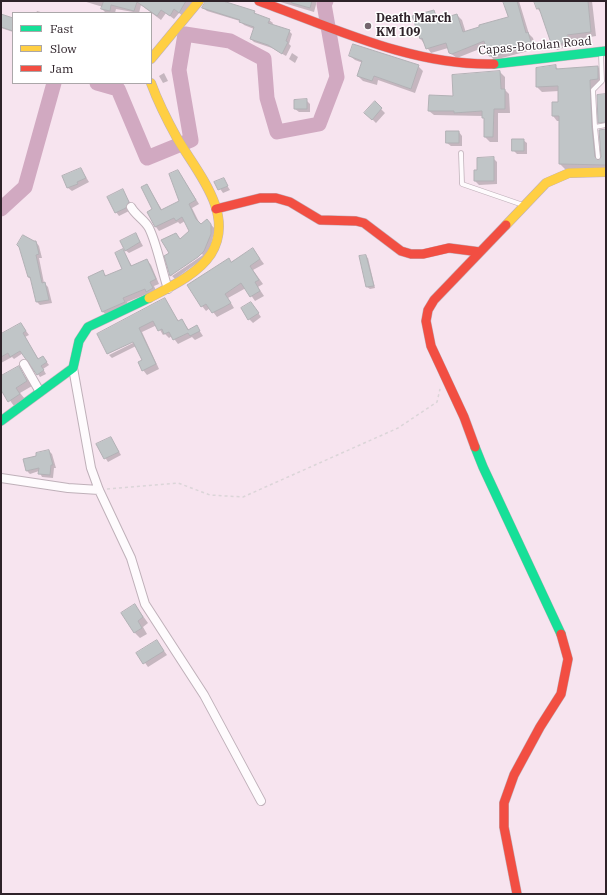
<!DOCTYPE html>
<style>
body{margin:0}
#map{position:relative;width:607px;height:895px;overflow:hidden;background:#f7e4ef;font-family:"IBM Plex Serif",serif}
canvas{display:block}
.frame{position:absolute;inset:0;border:2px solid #2e2229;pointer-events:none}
.legend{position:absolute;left:12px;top:12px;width:140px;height:72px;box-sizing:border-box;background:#fff;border:1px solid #aba7a9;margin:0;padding:5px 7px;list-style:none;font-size:12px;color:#2e2229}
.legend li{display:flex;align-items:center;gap:8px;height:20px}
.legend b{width:20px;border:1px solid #aba7a9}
</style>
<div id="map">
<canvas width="607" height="895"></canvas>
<div class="frame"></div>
<ul class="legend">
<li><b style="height:5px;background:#16e098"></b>Fast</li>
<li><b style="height:5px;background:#ffcf43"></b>Slow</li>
<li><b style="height:5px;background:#f24e42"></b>Jam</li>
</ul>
</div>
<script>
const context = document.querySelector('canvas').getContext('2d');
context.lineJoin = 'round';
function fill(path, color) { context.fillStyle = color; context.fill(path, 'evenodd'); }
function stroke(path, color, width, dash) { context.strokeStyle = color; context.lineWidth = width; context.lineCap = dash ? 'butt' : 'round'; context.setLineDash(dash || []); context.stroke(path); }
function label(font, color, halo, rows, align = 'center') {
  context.font = font + ' "IBM Plex Serif",serif'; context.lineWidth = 3; context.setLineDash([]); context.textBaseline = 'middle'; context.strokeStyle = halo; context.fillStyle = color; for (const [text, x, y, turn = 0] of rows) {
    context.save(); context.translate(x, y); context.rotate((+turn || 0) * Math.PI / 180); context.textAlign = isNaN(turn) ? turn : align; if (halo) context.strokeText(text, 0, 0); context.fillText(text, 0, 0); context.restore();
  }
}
fill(new Path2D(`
 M83,1H194L184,17L179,13L174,19L166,13L161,20L141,5L139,13L116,9L115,13H106L102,9L103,7Z
 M207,1H221L254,12L258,16L269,20L273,23L272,25L289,31L292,34L289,44L291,46L286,56L272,48L254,42L251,39L254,29L244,25L240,21L207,11L203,8Z
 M277,1H323V3L317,1L314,12Z
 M504,1H519L529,34L533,38L536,49L494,60L490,55L487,46L457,58L450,53L448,48L431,53L420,38L433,11L438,15L440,21L457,15L462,20L466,33L509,18Z
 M535,1H553L564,36H568L563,1H592L596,36L584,38L585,41L557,50L553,45L541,13L537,8Z
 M37,11L44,13H36Z
 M1,15L13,19V32L1,28Z
 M292,53L298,57L295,63L289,59Z
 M350,56L418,66L423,71L415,93L378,80L377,85L363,81L358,76L363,63L355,60Z
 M556,67L559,70L598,67L602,71L603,84H595L594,96L599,162L603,157L606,129V170L565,169L560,164V121H557L553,116L559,103V91L542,92L537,87Z
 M500,72L505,77V90L509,94L510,113H498V142H490L485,137V119L483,116L434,115L429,111Z
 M164,73L168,81L163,83L159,76Z
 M306,100L310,104V112H299L295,109Z
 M375,103L385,113L376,123L366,113Z
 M459,132L462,136V146H451L447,143Z
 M523,140L527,143V154H517L513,150Z
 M493,158L497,162V184L479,185L475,181L478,171Z
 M81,169L89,182L72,191L68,188L63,176Z
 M178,171L199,204L192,208L200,224L201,225L207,220L215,229L208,255L175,279L171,275L166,256L170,253L175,234L180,240L190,231L185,221L180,224L178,222L159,231L156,227L148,212L153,210L147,185L162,210L181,201ZM202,254L203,255L172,276V274Z
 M223,179L230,190L223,193L216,183Z
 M122,190L132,206L129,211L119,216L116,212Z
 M136,234L143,246L129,253L125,250Z
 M36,242L39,246L42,258H39L44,283L48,287L52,303L40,305L37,302L32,280L28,277Z
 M253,249L264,264L253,270L263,284L258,287L264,296L255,301L246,288L228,298L234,308L217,317L210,308L206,311L202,306L232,263Z
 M122,250L132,266L147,260L151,265L159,284L154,286L157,293H149L127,302L129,307L108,316L103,312L89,277L102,272L107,276L124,269Z
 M365,256L368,258L375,288L370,289L367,287Z
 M165,300L179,322L182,320L189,330L197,327L203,336L195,340L192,337L178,344L172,336L169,338L165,334L163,335L157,325L142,332L159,369L147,375L143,370V361L136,346L112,358L109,355L137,341V339L108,354L98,335Z
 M251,303L261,317L253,323L249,319Z
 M21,324L29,335L25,337L39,360L43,357L49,365L43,369L46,374L40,377L23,353L14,359L12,357L1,363V335Z
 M19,368L32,386L20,393L25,399L14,406L1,388V378Z
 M111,438L121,455L108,462L97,445Z
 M49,451L52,454L56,468H54L53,478L42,477L39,471L30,474L27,471L24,460Z
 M135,605L148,623L143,627L147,634L140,638L135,633Z
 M157,641L167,655L148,667L138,653Z`), '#0003');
stroke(new Path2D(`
 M97,83L118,89L147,158L191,140L179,70L185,34L230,41L264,59L267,98L277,132L319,124L337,77L324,4L326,1
 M1,209L25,187L54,83`), '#d1a9c1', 15);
const building = new Path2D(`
 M104,1H186L179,13L174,9L170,16L161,10L157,16L137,2L134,11L111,5L110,11L101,9Z
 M206,1H223L255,11L254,13L270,19L268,23L290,30L286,41L288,42L282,54L268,45L250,39L254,27L239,22L240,20L202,8Z
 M292,1H312L310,8L292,3Z
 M503,1H517L526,33L528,32L532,45L494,56H489L484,41L452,54L449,53L446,43L426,49L422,38L420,39L412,16L434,10L437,20L457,14L463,32L479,27V25L508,17Z
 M534,1H588L591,32L567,35L569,41L552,46L539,8L537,9Z
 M1,14L13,18V31L1,27Z
 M353,44L419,65L411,89L374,76L372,81L357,76L362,61L349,56Z
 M556,65V69L598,66V79L590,80L592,127L595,157L598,160L601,157L599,130L606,129V165L559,164V116H552V102H558V86L536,87V68Z
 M500,71L501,89H505V109H494L493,137H484V118H482V111L454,113V111H428L429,95L453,96L452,75Z
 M606,94V122L598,123L597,95Z
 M307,99V109H294V100Z
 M375,101L382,108L372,120L364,113Z
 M446,131H459V143H446Z
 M512,139H524V151H512Z
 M494,157V181H474V170H477V158Z
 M81,168L86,178L77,182L78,184L67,188L62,176Z
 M178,170L196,200L189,204L196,219L201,224L207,219L211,224V234L204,251L198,257L170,276L164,256L169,253L161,240L176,233L180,239L189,231L182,217L176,221L174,218L155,227L147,212L152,209L141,187L147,184L161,210L179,201L169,174Z
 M224,178L228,186L218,190L214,182Z
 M123,189L129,202L126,208L115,213L107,197Z
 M136,233L140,242L125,251L120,241Z
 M23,235L34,241H36L39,254L36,255L42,283L45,282L49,300L36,302L30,277H28L19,247L17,245Z
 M253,248L260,259L250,266L259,280L255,282L260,291L250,297L241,283L225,294L231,303L224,307L212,313L206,304L201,307L187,285L229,258L231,262Z
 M123,249L131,266L147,259L156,279L150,282L153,288L146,292L145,289L123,298L125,302L102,312L88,277L103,270L105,276L122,269L115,253Z
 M366,255L374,286L366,287L359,256Z
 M165,298L178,321L182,319L188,330L197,325L200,331L190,336L188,333L173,340L169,332L164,334L162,329L158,331L153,321L139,328L156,364L142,371L138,362L142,360L133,342L107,354L97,334Z
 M251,302L259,313L248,320L241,308Z
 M21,323L26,331L23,333L38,359L43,356L47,362L41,366L44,370L37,375L20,351L10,357L8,353L1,357V334Z
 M19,366L27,381L16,388L20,394L8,402L1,390V376Z
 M111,437L119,452L104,459L96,444Z
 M49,450L53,465H51L50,475L38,474L39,468L26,471L23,459L36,456V453Z
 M135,604L143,617L138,621L142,628L134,633L121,613Z
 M157,640L164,651L143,664L136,653Z`);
fill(building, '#c0c5c7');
stroke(building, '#b2b1b5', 1);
const lane = new Path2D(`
 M601,54L602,81L593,90L595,127L606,125
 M595,127L598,157
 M461,153L462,184L523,205`);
const street = new Path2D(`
 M131,207C136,216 144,219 149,228C157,244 162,271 168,289
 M24,364L40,392
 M73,368L91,468L99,490L131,558L145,604L204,695L261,801
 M1,478L68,488L99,490`);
const fast = new Path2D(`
 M494,64L606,51
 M1,421L73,368L79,341L88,327L149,298
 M475,447L483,467L561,634`);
const slow = new Path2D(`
 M151,59L199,1
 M506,225L546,183L569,173L606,172
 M149,298C170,287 198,274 211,254C236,214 196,171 177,138C167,120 158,102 151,83`);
const jam = new Path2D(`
 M259,1C334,28 412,66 494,64
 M216,209L260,198H276L290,202L320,220L356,221L364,223L401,251L411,254H423L449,248L480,252
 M475,447L464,417L431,346L426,321L428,310L434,300L506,225
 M517,894L504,827V803L514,775L540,727L561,694L568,659L561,634`);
stroke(lane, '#bfb0b9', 5.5);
stroke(street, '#bfb0b9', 10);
stroke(fast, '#bfb0b9', 10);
stroke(slow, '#bfb0b9', 10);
stroke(jam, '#bfb0b9', 10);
stroke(new Path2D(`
 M107,489L178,483L210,495L243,497L398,428L437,402L440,389`), '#dbd5d8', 1.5, [3, 3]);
stroke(lane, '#fefbfd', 4);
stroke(street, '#fefbfd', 8);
stroke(fast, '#16e098', 9);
stroke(slow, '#ffcf43', 9);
stroke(jam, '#f24e42', 9);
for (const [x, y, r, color] of [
 [368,26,4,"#74666e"]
]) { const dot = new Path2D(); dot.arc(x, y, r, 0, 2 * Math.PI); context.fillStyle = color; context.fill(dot); stroke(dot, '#fff', 1.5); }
label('bold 12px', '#2e2229', '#fff', [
 ["Death March",376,19],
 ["KM 109",376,33]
], 'left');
label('12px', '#2e2229', '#fff', [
 ["Capas-Botolan Road",535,46,-5]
]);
</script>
